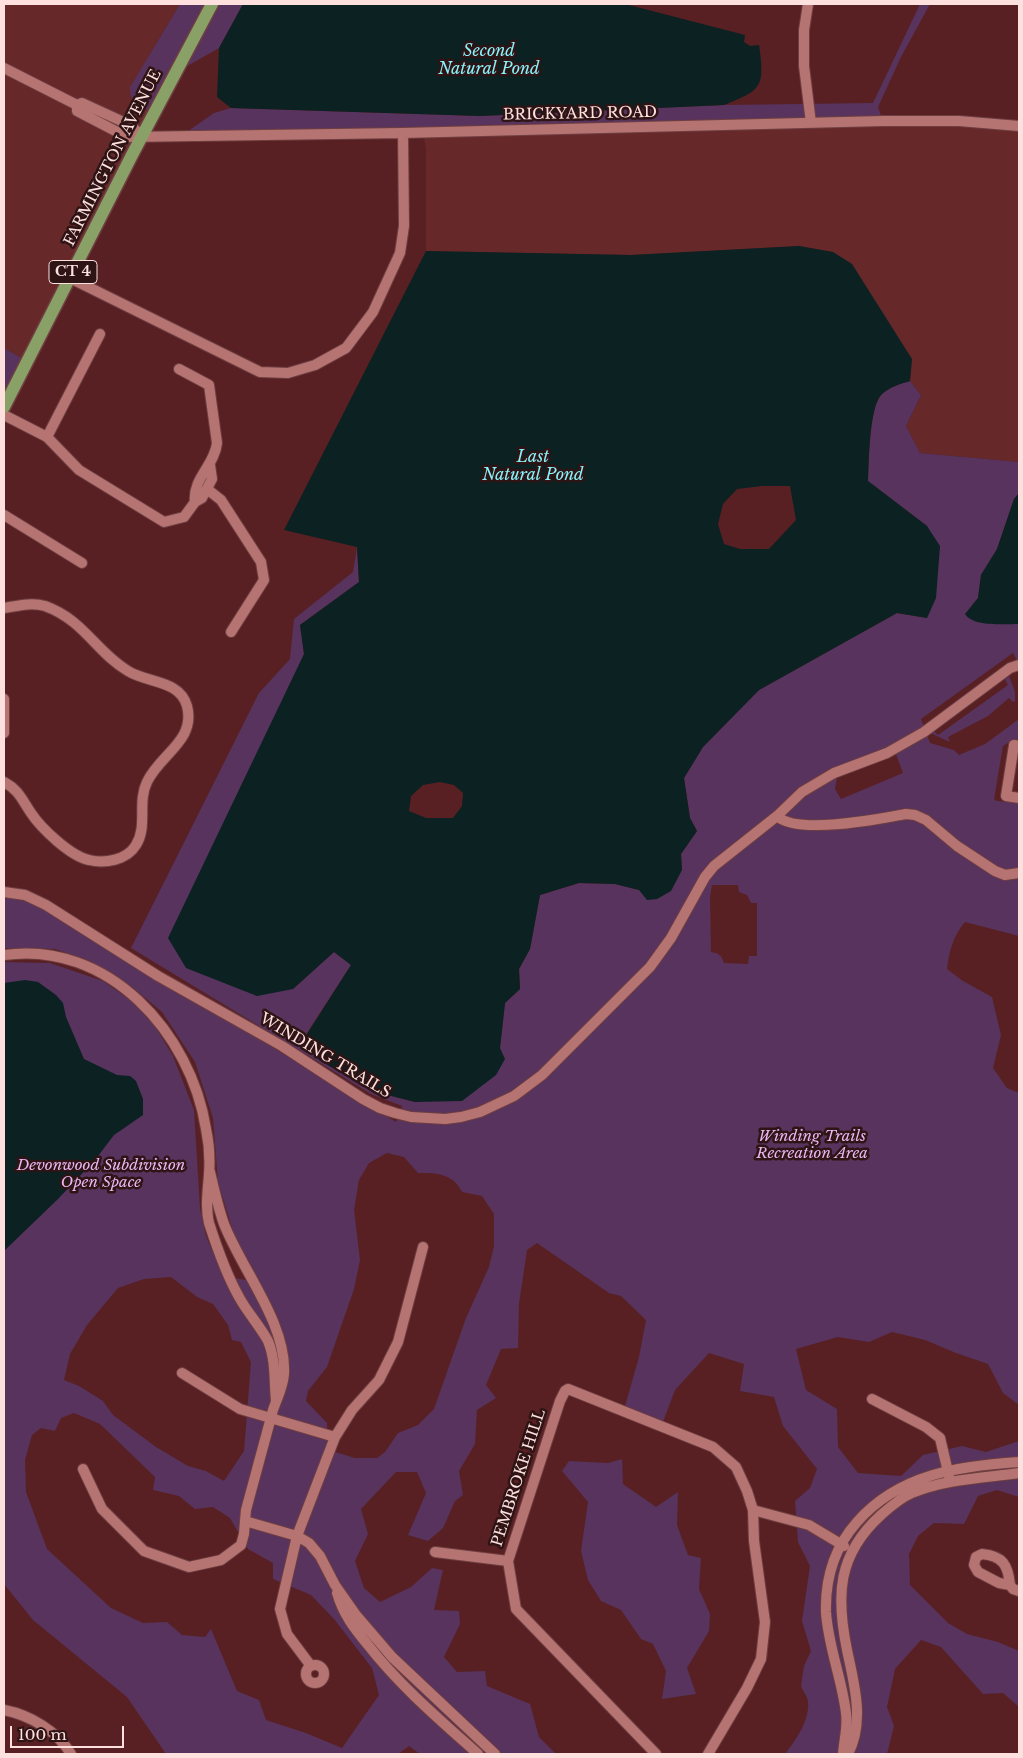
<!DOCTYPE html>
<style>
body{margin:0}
#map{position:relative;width:1023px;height:1758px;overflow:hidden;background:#582022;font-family:"Libre Baskerville",serif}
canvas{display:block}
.frame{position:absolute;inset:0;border:5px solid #fee1df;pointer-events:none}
.scale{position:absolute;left:10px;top:1726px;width:114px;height:22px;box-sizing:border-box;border:2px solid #fee1df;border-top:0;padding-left:6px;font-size:15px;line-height:18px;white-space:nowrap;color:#fee1df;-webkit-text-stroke:4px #2e1414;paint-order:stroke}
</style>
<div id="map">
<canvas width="1023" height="1758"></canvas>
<div class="frame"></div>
<div class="scale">100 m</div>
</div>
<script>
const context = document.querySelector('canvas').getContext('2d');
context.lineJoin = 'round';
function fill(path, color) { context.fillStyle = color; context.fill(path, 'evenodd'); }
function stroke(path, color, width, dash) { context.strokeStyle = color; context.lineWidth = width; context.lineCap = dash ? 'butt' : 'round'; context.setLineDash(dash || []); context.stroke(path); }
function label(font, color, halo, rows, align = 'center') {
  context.font = font + ' "Libre Baskerville",serif'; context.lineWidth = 5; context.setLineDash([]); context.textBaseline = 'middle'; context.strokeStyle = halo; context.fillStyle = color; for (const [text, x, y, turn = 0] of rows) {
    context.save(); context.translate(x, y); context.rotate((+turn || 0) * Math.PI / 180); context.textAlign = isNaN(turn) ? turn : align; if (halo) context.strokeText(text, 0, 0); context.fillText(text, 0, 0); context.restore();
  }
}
fill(new Path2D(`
 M4,4H180L130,87L154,113L27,361L4,348Z
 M811,123L1019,126V462L920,453L906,426L921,395L910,381L912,359L833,252L799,246L631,255L426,251V149L423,133Z`), '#67282a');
fill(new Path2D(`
 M180,4H243L219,48L175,73L154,113C141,106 129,104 130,87Z
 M920,4H930L901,57L878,107L883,121L181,136L214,113L231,108L480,116L724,105L873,103Z
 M4,348L27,361L4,407Z
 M910,381L921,395L906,426L920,453L1019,462V493L1014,499L997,549L981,575L978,598L972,605L977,622L1019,624V664L1013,653L921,719L930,743L954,750L959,755L985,744L1019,719V743L1011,741L1003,746L994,799L997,801L1019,803V936L965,922C953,936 949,952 947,969L963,981L992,997L1001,1035L993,1068L1007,1088L1019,1093V1405L1003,1393L988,1364L956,1353L925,1340L892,1332L869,1342L838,1337L796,1349L806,1390L837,1409L838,1447L858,1473L901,1476L923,1455L962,1446L986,1452L1019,1441V1497L997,1490L978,1496L964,1524L934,1523L918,1536L909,1554L910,1585L948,1623L967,1634L998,1642L1019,1651V1707L1003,1693L983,1694L941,1647L921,1640L895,1669L887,1707L894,1726L887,1754H785C796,1740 810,1720 808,1701C807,1696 803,1691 801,1686L804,1666L811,1651L802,1621L810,1566L798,1542L795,1501L810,1488L817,1469L783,1426L774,1397L740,1391L744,1364L709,1353L675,1390L663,1422L625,1406L639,1357L646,1320L621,1296L609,1293L537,1243L527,1250L519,1304L518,1348L501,1349L486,1385L496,1398L477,1410L475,1444L459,1471L463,1495L455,1501L443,1528L428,1541L408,1535L426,1493L417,1472H396L361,1509L368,1534L355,1561L364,1588L380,1602L411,1587L432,1568L443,1570L434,1610L459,1611L460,1624L444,1657L457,1672L485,1671L487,1686L530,1704L539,1737L556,1754H420L409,1746L398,1754H166L127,1697L33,1620L4,1584V962L50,963L103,981L133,1002L156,1028L173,1056L194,1110L200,1208L206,1236L223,1276L257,1282L233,1231L218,1182L213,1118L195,1062L162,1012L132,987L90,961L55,949L4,948V899L13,897L27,899L396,1122L402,1106L371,1094L131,948L259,693L290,659L294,619L353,572L357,547L359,582L300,625L304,654L293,989L334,952L351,965L305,1036L319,1060L373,1091L415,1102L500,1048L505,1003L520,989L519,969L530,949L540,895L579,883L615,884L639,890L682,870L681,854L697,831L690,818L684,778L703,747L759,690L897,613L927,618V526L868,481C869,462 869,406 882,394C890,387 900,384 910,381ZM896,754L903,773L841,799L835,789L837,778ZM712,885H738L739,892L747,895L751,903H757V956H749L748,964L724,963C721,955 719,953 711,952L710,897ZM387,1153L404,1157L418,1173C436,1173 453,1173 462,1192L482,1196L494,1214V1246L489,1267L466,1318L434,1409L418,1425L398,1433L385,1452L377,1458H355L335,1452L327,1443V1423L306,1401L308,1391L327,1367L354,1289L360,1260L354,1210L359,1180L369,1163ZM171,1277L197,1297L213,1304L228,1325L232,1340L241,1342L251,1362L244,1451L224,1481L206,1471L188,1466L156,1447L113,1415L103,1401L79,1386L64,1380L70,1354L87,1325L118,1288L144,1279ZM74,1413L100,1424L155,1477L153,1490L179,1496L195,1509L213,1507L230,1518L248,1549L273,1563V1579L311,1595L334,1619L372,1668L379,1695L342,1748L306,1733L266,1720L259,1700L237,1691L211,1629L205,1637L182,1635L167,1622L143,1623L111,1608L47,1549L26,1492L25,1460L32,1435L41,1428L55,1431L61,1418Z
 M1009,676L1015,692V701L1013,702L1009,698L988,716L948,737L950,742L930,733L933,730L938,735L1008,685L1005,679Z
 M622,1459L623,1484L656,1507L678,1492L677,1525L688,1555L701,1558L699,1589L710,1614L709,1631L687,1668L696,1694L662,1699L666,1671L653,1644L641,1639L621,1610L601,1601L588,1580L581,1551L588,1502L562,1471L569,1461L608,1463Z`), '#57335d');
fill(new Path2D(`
 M243,4H625L745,35L744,42L750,46L759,45C765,87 762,90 724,105L480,116L231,108L217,97L219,48Z
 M799,246L833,252L852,264L912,359L910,381C900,384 890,387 882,394C869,406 869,462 868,481L927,526L940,546L936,598L927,618L897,613L759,690L703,747L684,778L690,818L697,831L681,854L682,870L671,891L657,899L647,900L639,890L615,884L579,883L540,895L530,949L519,969L520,989L505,1003L500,1048L505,1059L496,1075L462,1101L415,1102L372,1091L319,1060L305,1037L351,965L334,952L293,989L257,996L186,968L168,938L304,654L300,625L359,582L357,547L284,530L426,251L631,255ZM762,486H790L796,520L769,549H740L724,544L718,524L723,504L737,489ZM440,782L454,785L463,793L462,806L453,818H426L409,811L411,796L423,785Z
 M1019,493V624C1005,624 973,627 965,614L978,598L981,575L997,549L1014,499Z
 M25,980L38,982L56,995L63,1003L66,1017L84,1059L117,1075L130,1076L136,1081L143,1099V1115L114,1135L95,1160L58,1199L4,1251V983Z`), '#0b2122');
const minor = new Path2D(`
 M808,4L804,30V66L811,123
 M4,68L77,105L82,103L130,125L142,136
 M77,105V111L127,137L403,133L883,121H959L1019,126
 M70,278L260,372L288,373L315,365L346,348L373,312L400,253L404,226L403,133
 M179,369L209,385L217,443C215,465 192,479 195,502
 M4,415L47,437L79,470L164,522L184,517L195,502L202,498L212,479L210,465
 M47,437L100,334
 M207,489L221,500L261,562L264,580L231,632
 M4,515L82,563
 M4,608C17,606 31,602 45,606C84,620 96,652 128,671C147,683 180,680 187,706C196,741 160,754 147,782C137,802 148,826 136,845C127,860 105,864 89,860C70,856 41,828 31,813C22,800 19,790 4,782
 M4,699V733
 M1019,746L1014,745L1006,796L1019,798
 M777,816C797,835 880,819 906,814L915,815L926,820L957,846L995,871L1005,875L1019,873
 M4,892L25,895L46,905L158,976L282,1046L363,1099L380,1108L395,1113L411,1117L445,1119L461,1117L480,1112L514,1096L542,1075L650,967L671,938L705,877L714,866L777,816L802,792L834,773L887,753L924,732L1010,668L1019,665
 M4,955C108,940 191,1033 206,1129C209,1143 210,1160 209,1174C208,1190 205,1207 209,1223C217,1248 226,1274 239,1297C247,1312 260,1326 268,1341C276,1360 274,1382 276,1401
 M210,1172C214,1189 218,1207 224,1224C242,1270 287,1324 284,1374C283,1388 277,1398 273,1410C264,1443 255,1477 246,1510L245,1521L297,1536L309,1543L320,1556L335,1585L356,1615L392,1657L495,1754
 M182,1373L240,1409L335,1437
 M872,1399L926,1427L940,1438L949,1476
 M83,1469L102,1509L144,1551L189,1567L221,1560L241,1545L244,1534L245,1521
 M753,1510L809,1525L844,1546
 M435,1552L508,1561
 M1010,1585C1008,1565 1003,1556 982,1554L976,1557L974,1565L978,1572L999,1583L1010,1585L1013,1589L1019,1591
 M337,1593C343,1614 354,1628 368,1645C400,1686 440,1720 478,1754
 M306 1674a9 9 0 1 1 18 0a9 9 0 1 1-18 0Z
 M311,1666L287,1634L280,1609L297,1536L335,1437L352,1410L379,1380L398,1342L423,1247
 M4,1710C30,1715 57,1731 71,1754
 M656,1754L516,1609L508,1561L560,1401L565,1391L568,1389L713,1447L736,1467L747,1491L753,1510L754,1541L765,1622L761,1659L747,1688L708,1754
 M843,1754C844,1740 848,1727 846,1713C842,1679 828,1646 826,1612C825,1577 834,1548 857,1522C899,1474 959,1466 1019,1462
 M848,1754C865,1722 854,1683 847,1650C836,1596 837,1555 881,1515C890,1507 900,1498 912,1493C945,1479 984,1478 1019,1473`);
const major = new Path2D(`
 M4,407L132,155L212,4`);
stroke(minor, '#6e3e41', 12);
stroke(major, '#6e3e41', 15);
stroke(minor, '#b57472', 10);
stroke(major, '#89a067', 12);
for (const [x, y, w] of [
 [73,272,48]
]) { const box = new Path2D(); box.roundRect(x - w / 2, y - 11.5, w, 23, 4); context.fillStyle = '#2e1414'; context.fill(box); stroke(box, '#fee1df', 1); }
label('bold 14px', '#fee1df', null, [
 ["CT 4",73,272]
]);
label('15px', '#fee1df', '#2e1414', [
 ["BRICKYARD ROAD",580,114,-1],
 ["FARMINGTON AVENUE",113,158,-63],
 ["WINDING TRAILS",325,1056,31],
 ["PEMBROKE HILL",519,1478,-72]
]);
label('italic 15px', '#eab5f3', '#2e1414', [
 ["Winding Trails",812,1137],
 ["Recreation Area",812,1154],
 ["Devonwood Subdivision",101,1166],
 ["Open Space",101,1183]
]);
label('italic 16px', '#87f3fb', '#2e1414', [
 ["Second",489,51],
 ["Natural Pond",489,69],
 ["Last",533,457],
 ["Natural Pond",533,475]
]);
</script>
